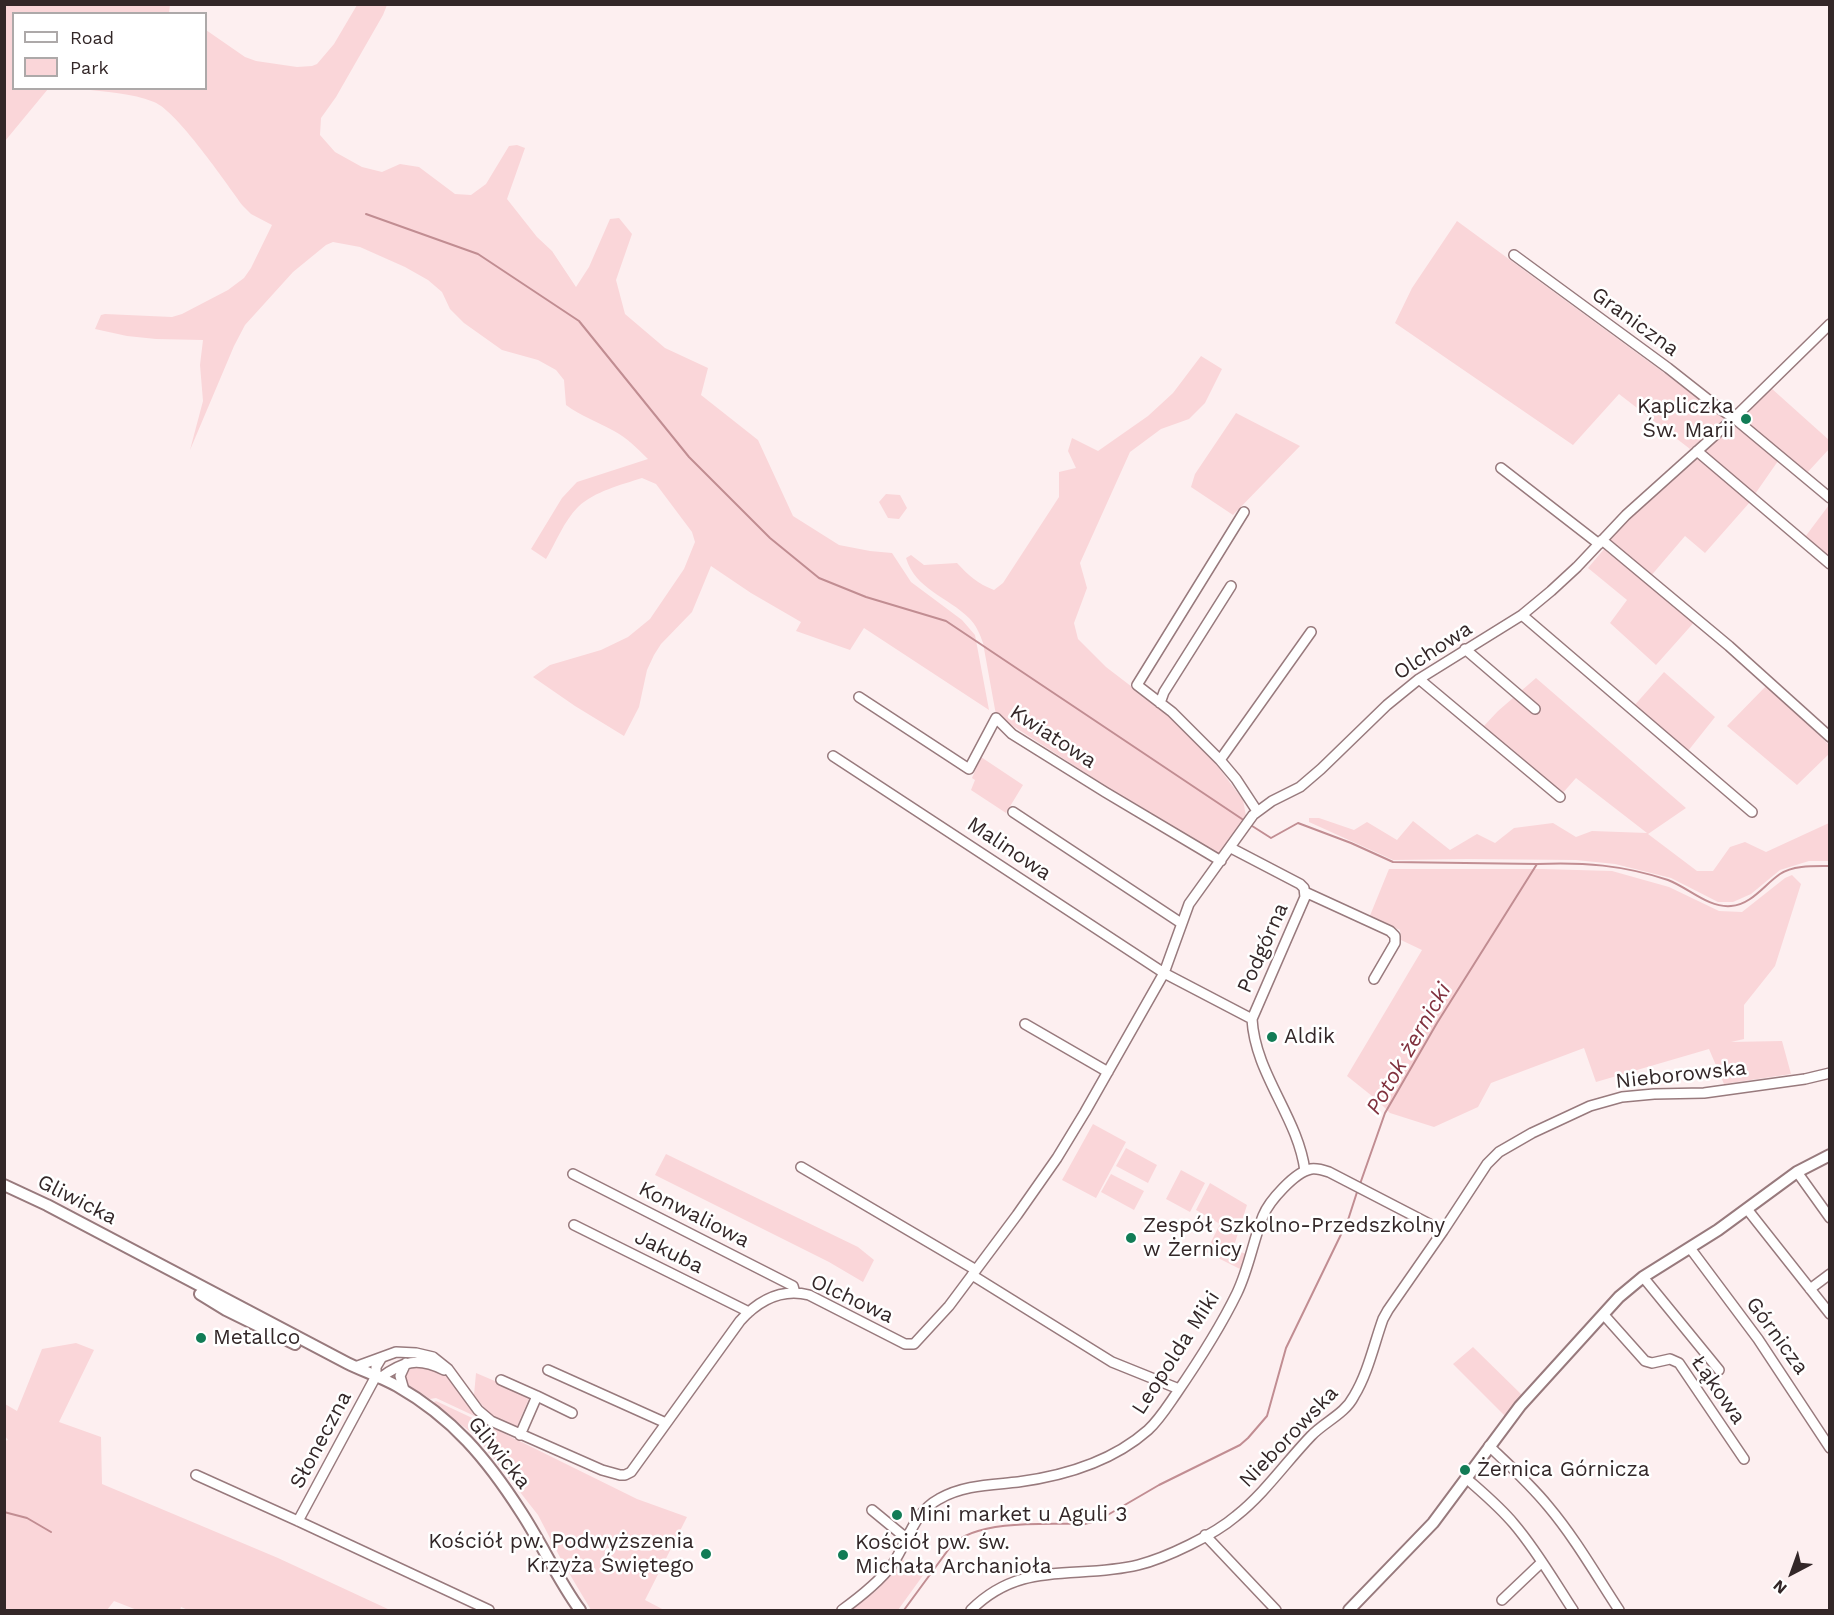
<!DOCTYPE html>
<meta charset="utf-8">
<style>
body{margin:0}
#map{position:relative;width:1834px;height:1615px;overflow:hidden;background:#fdeff0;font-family:"Work Sans",sans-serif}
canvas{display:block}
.frame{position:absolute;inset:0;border:6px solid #332728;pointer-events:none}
.legend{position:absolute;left:12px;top:12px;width:195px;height:78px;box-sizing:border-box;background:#fff;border:2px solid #ada9a9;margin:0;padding:8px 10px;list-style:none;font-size:18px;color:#332728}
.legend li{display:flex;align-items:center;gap:12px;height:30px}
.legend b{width:30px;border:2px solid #ada9a9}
.north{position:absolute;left:1762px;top:1543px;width:60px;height:60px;-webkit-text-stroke:4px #fff;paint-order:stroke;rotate:221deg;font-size:16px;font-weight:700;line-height:24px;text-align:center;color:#332728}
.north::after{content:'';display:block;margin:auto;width:21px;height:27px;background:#332728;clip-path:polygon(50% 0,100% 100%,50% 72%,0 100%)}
</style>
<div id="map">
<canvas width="1834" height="1615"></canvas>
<div class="frame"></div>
<ul class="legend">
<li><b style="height:8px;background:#fff"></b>Road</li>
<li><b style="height:16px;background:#fad6d9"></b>Park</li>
</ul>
<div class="north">N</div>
</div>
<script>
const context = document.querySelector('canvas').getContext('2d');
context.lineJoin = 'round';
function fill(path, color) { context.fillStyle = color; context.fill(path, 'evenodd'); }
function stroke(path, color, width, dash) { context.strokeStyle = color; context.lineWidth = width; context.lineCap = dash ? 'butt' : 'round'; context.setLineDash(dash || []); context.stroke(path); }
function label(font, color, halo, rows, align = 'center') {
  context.font = font + ' "Work Sans",sans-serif'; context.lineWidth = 5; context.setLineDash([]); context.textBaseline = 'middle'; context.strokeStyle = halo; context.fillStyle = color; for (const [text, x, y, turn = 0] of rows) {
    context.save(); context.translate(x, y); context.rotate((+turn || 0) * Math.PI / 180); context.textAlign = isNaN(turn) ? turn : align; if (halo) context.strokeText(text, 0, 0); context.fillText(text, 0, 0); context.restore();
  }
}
fill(new Path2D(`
 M5,4H170V5L169,13L14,14V88L48,89L5,141Z
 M357,5H387L383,15L336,97L321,118L320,135L335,152L362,167L382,172L400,164L419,167L455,194L471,195L486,184L509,146L517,145L525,148L507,199L537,237L552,251L576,287L589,267L610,219L619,218L632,234L616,280L625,314L665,348L708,368L701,395L758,440L793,516L839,545L870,551L892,553L911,582L962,620L975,635L989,710L864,628L850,650L796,631L801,622L751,593L711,566L692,612L661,644L654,655L647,670L639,707L624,736L575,706L533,677L550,665L601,650L628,637L650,619L684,569L695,542L692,532L656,484L642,478C621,485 595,491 578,507C564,521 556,542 546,559L531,549L562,498L577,482L648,459C637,448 627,438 614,431C598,422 581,416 566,405L564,380L556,370L538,360L502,350L464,323L450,309L442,292L428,280L405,267L360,247L333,242L326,245L293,272L245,325L234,346L190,450L203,401L200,365L203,340L156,339L127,336L95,329L101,315L105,314L172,317L182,314L228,290L244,278L251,268L272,225L251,214L243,206C226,183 177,111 154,102C132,93 105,92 81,89L206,88V30L245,57L256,61L297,67L312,66L317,64L334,44Z
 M1457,221L1727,419L1690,449L1619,394L1573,445L1395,323L1412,288Z
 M1201,356L1222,369L1205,403L1189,419L1161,429L1130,452L1080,563L1087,588L1074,623L1078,639L1106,667L1166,713L1213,760L1243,800L1246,816L1219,856L1118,794L996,715L983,643C980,634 976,625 969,618C948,597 915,589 906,558L911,555L924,565L957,563C968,575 978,584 994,590L1003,583L1059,497V472L1076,468L1068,451L1072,438L1098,451L1148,416L1173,393Z
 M1771,388L1829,440V449L1806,474L1740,419Z
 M1236,413L1300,446L1233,515L1191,487L1195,474Z
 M1735,423L1778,461L1755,494L1705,451Z
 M1696,459L1703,461L1750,502L1705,553L1685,536L1650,577L1609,542L1629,518Z
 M886,494L900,495L907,508L899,519L888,518L879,502Z
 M1829,505V559L1805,537Z
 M1605,548L1697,619L1656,665L1610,623L1627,600L1588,568Z
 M1664,672L1715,717L1688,751L1633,707Z
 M1536,678L1686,808L1648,834L1697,871H1713L1730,847L1745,842L1766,852L1829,823V861H1809L1780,870L1751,894L1733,902H1718L1671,878L1615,864L1576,860L1467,859L1393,860L1309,822V818H1319L1354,830L1367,822L1397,840L1413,821L1450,850L1477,834L1495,843L1514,828L1553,823L1576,837L1592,831L1647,833L1576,778L1561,795L1482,728L1498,711Z
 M1767,685L1829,745V754L1797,785L1727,726Z
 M981,757L1023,785L1006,813L971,790L975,780L972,778Z
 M1389,869H1542L1612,871L1669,887L1719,911L1742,912L1785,878L1792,875L1801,884L1775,966L1744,1005V1039L1731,1042L1782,1041L1791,1074L1724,1084L1709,1049L1596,1082L1584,1048L1491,1083L1478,1107L1434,1127L1390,1113L1377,1100L1347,1076L1422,950L1401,940L1400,930L1369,918Z
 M1093,1124L1126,1142L1096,1198L1062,1180Z
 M1126,1148L1157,1165L1148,1183L1116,1166Z
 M666,1154L858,1247L874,1260L863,1282L829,1262L655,1175Z
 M1181,1170L1205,1183L1190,1212L1166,1199Z
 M1111,1174L1144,1191L1134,1210L1101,1192Z
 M1210,1183L1247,1205L1233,1249L1246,1254L1240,1269L1206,1252L1220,1224L1196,1210Z
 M76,1343L94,1350L59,1422L101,1437L102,1484L278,1558L390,1610H188L181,1607L180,1610H137L114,1601L107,1610H5L4,1441L8,1440L5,1436V1404L17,1411L42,1349Z
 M1473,1347L1523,1396L1505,1416L1453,1364Z
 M410,1366L433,1367L446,1374L468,1405L481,1419L436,1398L430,1399L410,1386L408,1388L403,1382L406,1370Z
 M476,1373L530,1396L516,1429L491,1416L474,1395Z
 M436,1401L483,1423L637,1499L687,1517L645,1600L664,1610H591L563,1563L538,1515L476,1436L432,1403Z
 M901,1559L924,1574L898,1610H851L877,1590Z`), '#fad6d9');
stroke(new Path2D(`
 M366,214L478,254L579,321L689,457L770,538L819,578L866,597L946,621L1245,821
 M1249,824L1271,838L1298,823L1351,843L1393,862L1537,864
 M1360,1184L1385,1113L1437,1023L1537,864C1583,862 1623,865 1668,880C1689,888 1708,908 1731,906C1751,905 1765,884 1780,874C1793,865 1814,866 1830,866
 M4,1512L27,1518L51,1532
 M904,1610L951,1546C976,1519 1050,1524 1085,1524L1099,1520L1159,1485L1240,1445L1248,1438L1267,1416L1286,1348L1348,1220L1358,1189`), '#c18d92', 2);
const minor = new Path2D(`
 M1514,255L1668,368L1720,409L1734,418L1830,498
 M1697,451L1830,564
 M1501,468L1599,544
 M1244,512L1137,685L1172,712L1220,760L1236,779L1257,811
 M1602,540L1729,646L1830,737
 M1522,615L1752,812
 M1465,649L1535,709
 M1419,679L1560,797
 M859,697L969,769L996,718L1012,734L1105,792L1221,861
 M1160,703L1164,692L1231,586
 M833,756L1164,973L1252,1019C1255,1074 1298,1117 1305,1171
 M1220,760L1311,632
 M1013,812L1181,923
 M1231,848L1300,884L1304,888L1305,897L1252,1019
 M1305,892L1390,931L1395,936V943L1374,979
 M1025,1024L1108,1072
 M801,1167L976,1270
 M1797,1172L1830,1218
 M573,1174L793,1286L795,1293
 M1747,1209L1830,1314
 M574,1225L749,1312
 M1690,1248L1758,1339L1830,1448
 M972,1275L1112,1362L1179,1389
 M1643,1277L1719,1370
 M1810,1289L1830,1274
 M1604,1315L1645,1361L1652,1363L1670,1359L1679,1363L1744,1459
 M355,1367L396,1352L416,1353L433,1357L448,1369L478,1410L491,1421L602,1470L620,1475H625L631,1472L740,1321C758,1301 781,1288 809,1295L905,1344H914L949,1306L1017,1215L1057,1158L1085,1112L1164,973L1189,904L1253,815L1272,801L1300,787L1321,769L1387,705L1419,679L1522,615L1551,591L1577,567L1626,515L1734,418L1830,324
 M548,1370L666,1423
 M380,1378C403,1361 418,1357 444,1370
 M501,1380L537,1396
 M404,1390L400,1376L406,1363
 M520,1435L537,1396L572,1413
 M1489,1446C1509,1465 1530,1484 1548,1506C1575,1538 1596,1575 1619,1610
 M196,1475L298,1521L489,1610
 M1466,1478C1483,1493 1500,1507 1514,1524C1537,1551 1554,1581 1573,1610
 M872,1510L906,1538
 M298,1521L376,1376V1367L382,1357
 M1205,1535L1276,1610
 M1502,1600L1542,1562
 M842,1610C860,1597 878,1583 892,1565C908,1542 913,1513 939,1499C963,1485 991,1485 1018,1482C1063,1476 1113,1461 1148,1430C1159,1420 1167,1407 1176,1394C1198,1362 1220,1328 1237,1293C1249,1268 1253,1241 1263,1216C1269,1201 1295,1172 1311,1169C1317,1168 1323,1170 1329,1172L1443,1231
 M971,1610C1022,1559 1076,1580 1138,1565C1166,1558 1214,1535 1236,1516C1265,1493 1286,1462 1311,1436C1324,1422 1345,1414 1354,1396C1368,1373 1374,1344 1383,1319L1388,1310L1443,1231L1487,1164L1499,1152L1532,1133L1590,1106L1622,1097L1654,1094L1704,1093L1805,1079L1830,1073`);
const tertiary = new Path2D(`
 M4,1185L47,1205L347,1363C363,1371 381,1377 397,1386C453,1418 487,1459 521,1512C542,1544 558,1580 580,1610
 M200,1294L226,1310L295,1344
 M1349,1610L1433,1523L1520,1406L1619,1297L1643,1277L1718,1230L1797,1172L1830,1155`);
stroke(minor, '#987a7d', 12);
stroke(tertiary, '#987a7d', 14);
stroke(minor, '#fff', 9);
stroke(tertiary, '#fff', 10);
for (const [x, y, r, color] of [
 [1746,419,6,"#127c56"],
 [1272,1037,6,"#127c56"],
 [1131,1238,6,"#127c56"],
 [201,1338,6,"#127c56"],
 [1465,1470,6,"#127c56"],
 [897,1515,6,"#127c56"],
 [706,1554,6,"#127c56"],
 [843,1555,6,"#127c56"]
]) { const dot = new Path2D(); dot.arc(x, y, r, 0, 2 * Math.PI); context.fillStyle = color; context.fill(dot); stroke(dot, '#fff', 2); }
label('21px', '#332728', '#fff', [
 ["Graniczna",1635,322,36],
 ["Olchowa",1433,651,-33],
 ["Kwiatowa",1053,737,33],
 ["Malinowa",1009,849,34],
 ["Podgórna",1263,948,-66],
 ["Nieborowska",1681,1075,-6],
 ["Gliwicka",77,1200,27],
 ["Konwaliowa",694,1215,27],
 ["Jakuba",669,1252,26],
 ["Olchowa",852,1299,25],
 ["Górnicza",1777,1336,54],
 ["Leopolda Miki",1176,1353,-57],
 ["Łąkowa",1718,1390,55],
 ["Nieborowska",1289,1437,-46],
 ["Słoneczna",321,1440,-62],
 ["Gliwicka",499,1453,51]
]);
label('21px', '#332728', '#fff', [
 ["Kapliczka",1734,407,"right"],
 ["Św. Marii",1734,431,"right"],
 ["Aldik",1284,1037],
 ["Zespół Szkolno-Przedszkolny",1143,1226],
 ["w Żernicy",1143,1250],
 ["Metallco",213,1338],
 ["Żernica Górnicza",1477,1470],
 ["Mini market u Aguli 3",909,1515],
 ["Kościół pw. Podwyższenia",694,1542,"right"],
 ["Krzyża Świętego",694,1566,"right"],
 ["Kościół pw. św.",855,1543],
 ["Michała Archanioła",855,1567]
], 'left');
label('italic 22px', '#80313e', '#fff', [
 ["Potok żernicki",1409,1049,-60]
]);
</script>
